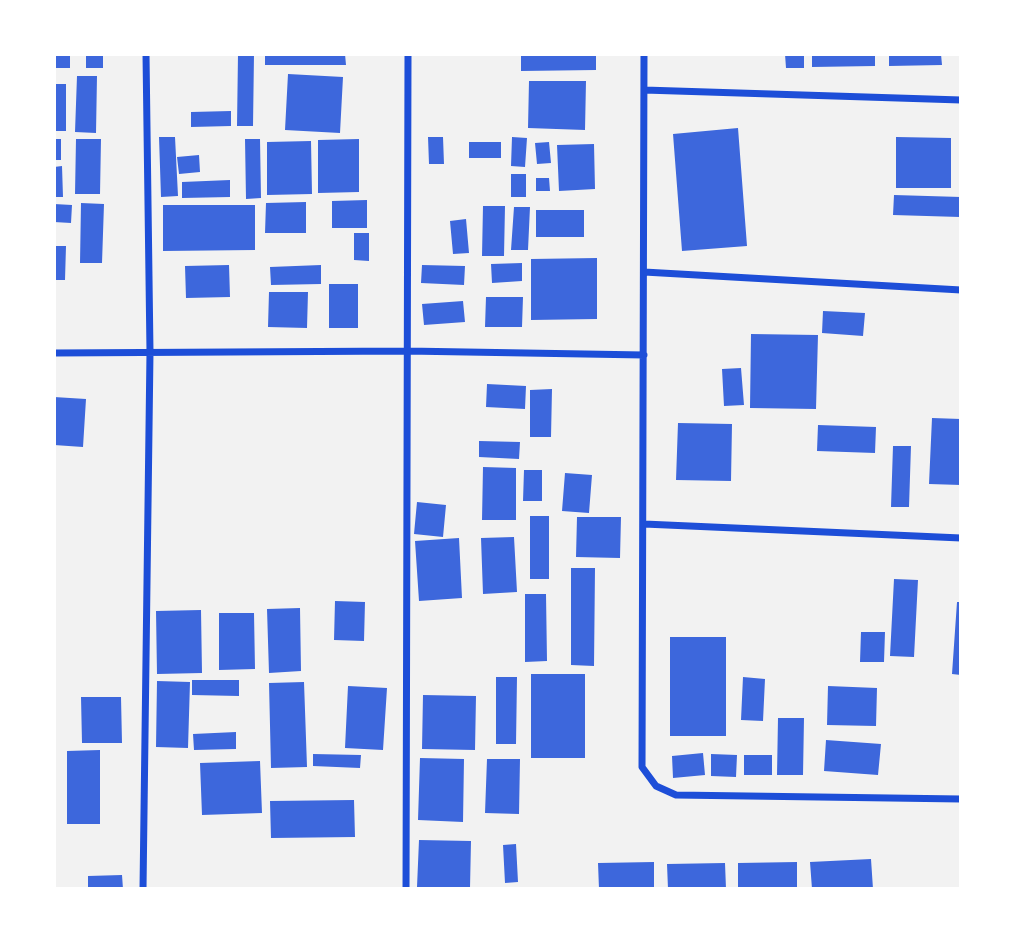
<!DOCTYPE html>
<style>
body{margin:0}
#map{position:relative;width:1015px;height:943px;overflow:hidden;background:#f2f2f2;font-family:"Exo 2",sans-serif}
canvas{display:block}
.frame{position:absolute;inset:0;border:56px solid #fff;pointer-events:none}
</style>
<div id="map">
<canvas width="1015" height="943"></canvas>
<div class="frame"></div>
</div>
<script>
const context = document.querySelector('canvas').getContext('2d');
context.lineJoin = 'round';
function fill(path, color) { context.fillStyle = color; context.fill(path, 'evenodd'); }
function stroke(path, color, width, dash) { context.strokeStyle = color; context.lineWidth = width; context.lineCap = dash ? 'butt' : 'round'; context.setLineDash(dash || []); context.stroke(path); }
fill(new Path2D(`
 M54,54H70V68H54Z
 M86,54H103V68H86Z
 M238,54H254L253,126H237Z
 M265,54H345L346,65H265Z
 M521,54H596V70L521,71Z
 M785,54H804V68H786Z
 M812,54H875V66L812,67Z
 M889,54H941L942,65L889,66Z
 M288,74L343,77L340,133L285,130Z
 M77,76H97L96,133L75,132Z
 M529,81H586L585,130L528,128Z
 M54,84H66V131H54Z
 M231,111V126L191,127V112Z
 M738,128L747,246L682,251L673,134Z
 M159,137H175L178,196L161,197Z
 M428,137H443L444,164H429Z
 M512,137L527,138L525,167L511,166Z
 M896,137L951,138V188H896Z
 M54,139H61V160H54Z
 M76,139H101L100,194H75Z
 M245,139H260L261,198L246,199Z
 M359,139V192L318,193V140Z
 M311,141L312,194L267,195V142Z
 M469,142H501V158H469Z
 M549,142L551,163L537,164L535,143Z
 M594,144L595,189L559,191L557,145Z
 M199,155L200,172L179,174L177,157Z
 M62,166L63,197H54V167Z
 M511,174H526V197H511Z
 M536,178H549L550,191H536Z
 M230,180V197L182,198V182Z
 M894,195L961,197L960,217L893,215Z
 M367,200V228H332V201Z
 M306,202V233H265L266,203Z
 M81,203L104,204L102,263H80Z
 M54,204L72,205L71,223L54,222Z
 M163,205H255V250L163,251Z
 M483,206H505L504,256H482Z
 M514,207H530L528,250H511Z
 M536,210H584V237H536Z
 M466,219L469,253L453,254L450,221Z
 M354,233H369V261L354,260Z
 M54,246H66L65,280H54Z
 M597,258V319L531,320V259Z
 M522,263V281L492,283L491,264Z
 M229,265L230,297L186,298L185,266Z
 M321,265V284L271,285L270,267Z
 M422,265L465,266L464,285L421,283Z
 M329,284H358V328H329Z
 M269,292H308L307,328L268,327Z
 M486,297H523L522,327H485Z
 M463,301L465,322L424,325L422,304Z
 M823,311L865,313L863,336L822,333Z
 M751,334L818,335L816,409L750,408Z
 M741,368L744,405L724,406L722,369Z
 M487,384L526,386L525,409L486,407Z
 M552,389L551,437H530V390Z
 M54,397L86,399L83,447L54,445Z
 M932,418L961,419V485L929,484Z
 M678,423L732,424L731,481L676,480Z
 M818,425L876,427L875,453L817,451Z
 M479,441L520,442L519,459L479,457Z
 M893,446H911L909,507H891Z
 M483,467L516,468V520H482Z
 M524,470H542V501H523Z
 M565,473L592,475L589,513L562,511Z
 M417,502L446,505L443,537L414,534Z
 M530,516H549V579H530Z
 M577,517H621L620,558L576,557Z
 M514,537L517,592L483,594L481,538Z
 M459,538L462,598L419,601L415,541Z
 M571,568H595L594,666L571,665Z
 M894,579L918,580L914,657L890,656Z
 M525,594H546L547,661L525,662Z
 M335,601L365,602L364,641L334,640Z
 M957,602H961V675L952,674Z
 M300,608L301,671L269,673L267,609Z
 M201,610L202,673L157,674L156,611Z
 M219,613H254L255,669L219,670Z
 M861,632H885L884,662H860Z
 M670,637H726V736H670Z
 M531,674H585V758H531Z
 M496,677H517L516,744H496Z
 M743,677L765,679L763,721L741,720Z
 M192,680H239V696L192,695Z
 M157,681L190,682L188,748L156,747Z
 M304,682L307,767L271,768L269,683Z
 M348,686L387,688L383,750L345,748Z
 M828,686L877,688L876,726L827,725Z
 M423,695L476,696L475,750L422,749Z
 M81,697H121L122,743H82Z
 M778,718H804L803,775H777Z
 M236,732V749L194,750L193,734Z
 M826,740L881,744L878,775L824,771Z
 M100,750V824H67V751Z
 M703,753L705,775L673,778L672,756Z
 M313,754L361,755L360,768L313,766Z
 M711,754L737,755L736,777L711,776Z
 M744,755H772V775H744Z
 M420,758L464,759L463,822L418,820Z
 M487,759H520L519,814L485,813Z
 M260,761L262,813L202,815L200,763Z
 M354,800L355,837L271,838L270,801Z
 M419,840L471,841L470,888L417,887Z
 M516,844L518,882L505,883L503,845Z
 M871,859L873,889H812L810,862Z
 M654,862V889H599L598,863Z
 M797,862V889H738V863Z
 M725,863L726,889H668L667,864Z
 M122,875L123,889H88V876Z`), '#3d67dc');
stroke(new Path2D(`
 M644,54L642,767L656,786L676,795L961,799
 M644,90L961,100
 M644,272L961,290
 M54,353L407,351L644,355
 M644,524L961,538
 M143,889L150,352L146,54
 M406,889L408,54`), '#1d4ed8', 7);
</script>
